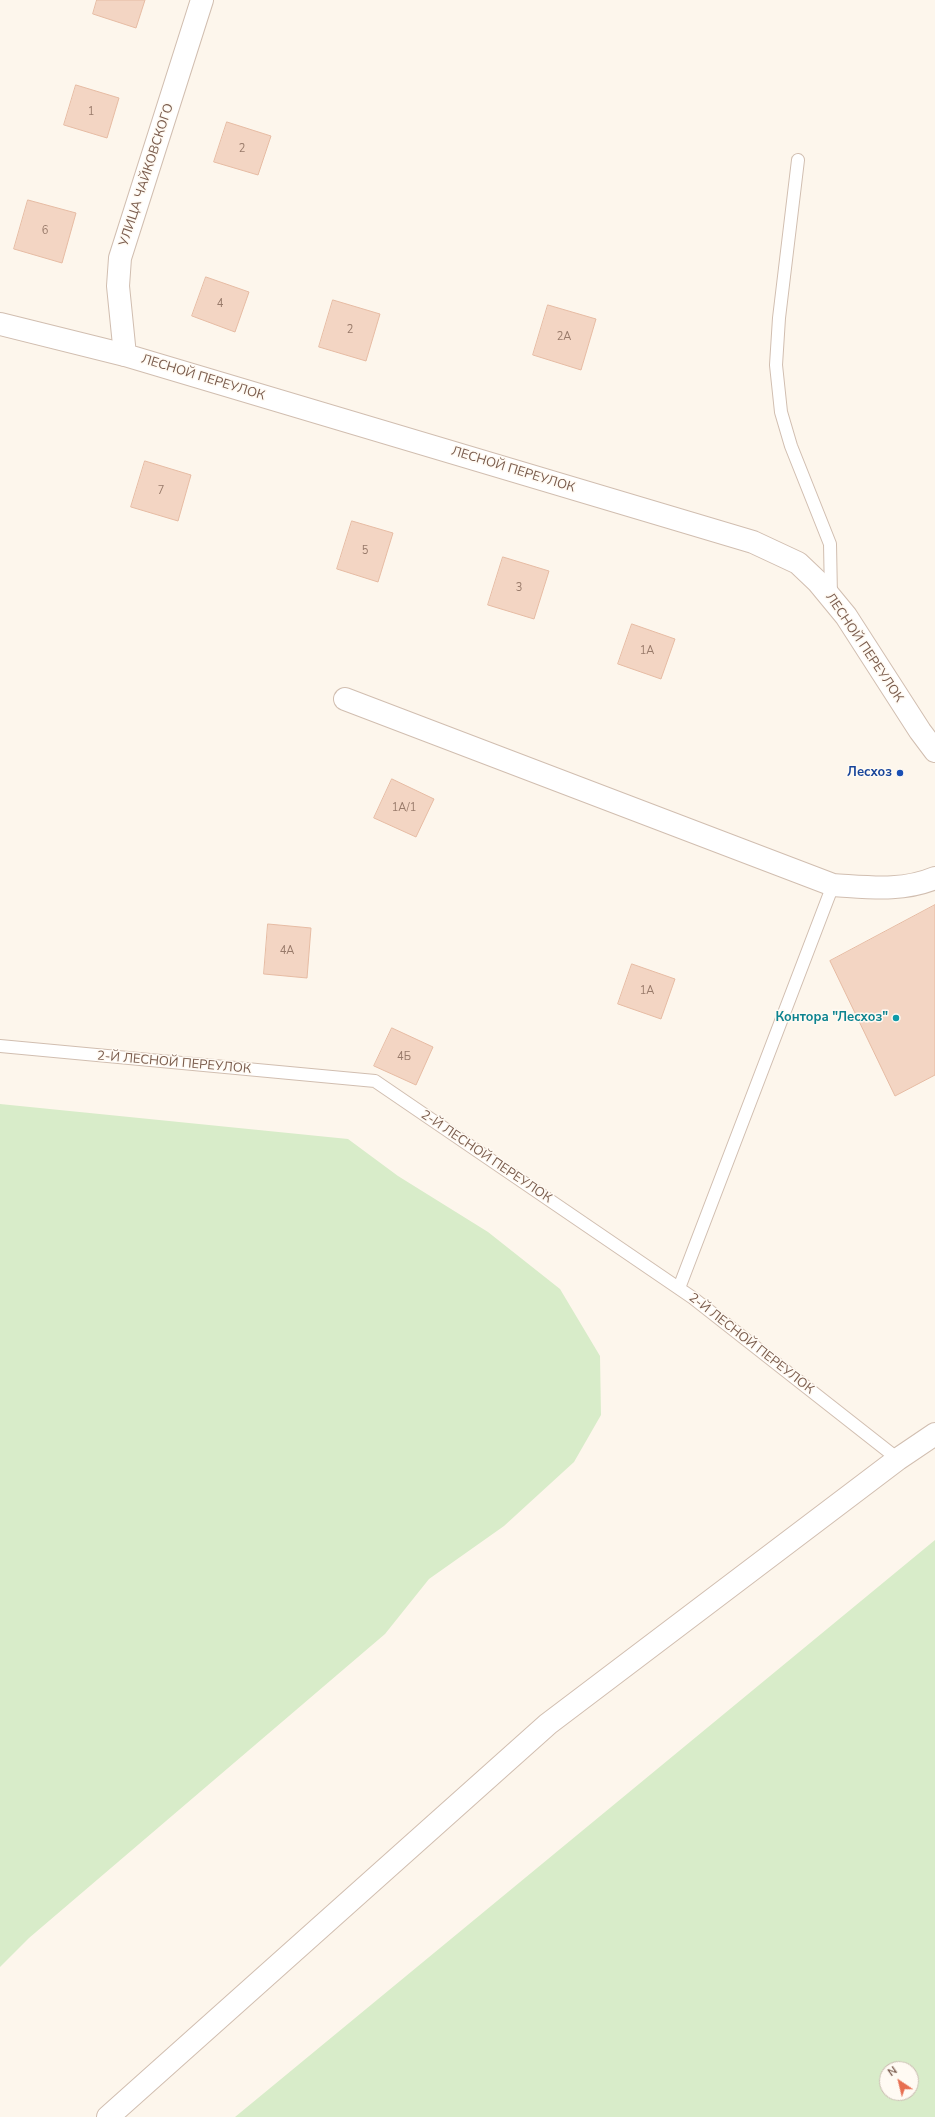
<!DOCTYPE html>
<meta charset="utf-8">
<style>
body{margin:0}
#map{position:relative;width:935px;height:2117px;overflow:hidden;background:#fdf6ec;font-family:"Nunito Sans",sans-serif}
canvas{display:block}
.north{position:absolute;left:879px;top:2061px;width:40px;height:40px;box-sizing:border-box;background:#fffaf3;border:1px solid #cabbb1;border-radius:50%;rotate:325deg;font-size:11px;font-weight:700;line-height:16px;text-align:center;color:#7a5c4d}
.north::after{content:'';display:block;margin:auto;width:14px;height:18px;background:#e76f51;clip-path:polygon(50% 0,100% 100%,50% 72%,0 100%)}
</style>
<div id="map">
<canvas width="935" height="2117"></canvas>
<div class="north">N</div>
</div>
<script>
const context = document.querySelector('canvas').getContext('2d');
context.lineJoin = 'round';
function fill(path, color) { context.fillStyle = color; context.fill(path, 'evenodd'); }
function stroke(path, color, width, dash) { context.strokeStyle = color; context.lineWidth = width; context.lineCap = dash ? 'butt' : 'round'; context.setLineDash(dash || []); context.stroke(path); }
function label(font, color, halo, rows, align = 'center') {
  context.font = font + ' "Nunito Sans",sans-serif'; context.lineWidth = 3; context.setLineDash([]); context.textBaseline = 'middle'; context.strokeStyle = halo; context.fillStyle = color; for (const [text, x, y, turn = 0] of rows) {
    context.save(); context.translate(x, y); context.rotate((+turn || 0) * Math.PI / 180); context.textAlign = isNaN(turn) ? turn : align; if (halo) context.strokeText(text, 0, 0); context.fillText(text, 0, 0); context.restore();
  }
}
fill(new Path2D(`
 M0,1104L348,1139L398,1176L488,1232L560,1289L600,1356L601,1415L574,1462L504,1526L429,1579L385,1634L29,1938L0,1967Z
 M935,1540V2117H235ZM887,2069H911V2093H887Z`), '#d8ecc9');
const building = new Path2D(`
 M97,0H145L136,28L93,14Z
 M76,85L119,98L107,138L64,125Z
 M227,122L271,136L258,175L214,162Z
 M28,200L76,213L62,263L14,249Z
 M206,277L249,292L235,332L192,316Z
 M333,300L380,314L366,361L319,347Z
 M548,305L596,319L581,370L533,355Z
 M145,461L191,475L178,521L131,507Z
 M352,521L393,533L378,582L337,569Z
 M503,557L549,571L534,619L488,605Z
 M632,624L675,639L661,679L618,664Z
 M392,779L434,799L416,837L374,818Z
 M935,905V1075L895,1096L830,961Z
 M268,924L311,928L307,978L264,974Z
 M632,964L675,979L661,1019L618,1004Z
 M392,1028L433,1047L416,1085L374,1066Z`);
fill(building, '#f3d5c3');
stroke(building, '#e6bba3', 1);
const service = new Path2D(`
 M798,160L779,318L776,365L781,412L791,446L830,544L831,596
 M0,1046L375,1081L693,1298L898,1459
 M679,1288L833,885`);
const minor = new Path2D(`
 M0,324L125,355
 M345,699L833,885C868,887 902,892 935,878`);
const tertiary = new Path2D(`
 M202,0L120,258L118,286L125,355L753,542L798,563L818,582L846,616L920,731L935,751
 M108,2117L548,1724L898,1459L935,1434`);
stroke(service, '#d1beb0', 14);
stroke(minor, '#d1beb0', 24);
stroke(tertiary, '#d1beb0', 24);
stroke(service, '#fff', 12);
stroke(minor, '#fff', 22);
stroke(tertiary, '#fff', 22);
for (const [x, y, r, color] of [
 [900,773,4,"#1a4fb4"],
 [896,1018,4,"#0f9aa8"]
]) { const dot = new Path2D(); dot.arc(x, y, r, 0, 2 * Math.PI); context.fillStyle = color; context.fill(dot); stroke(dot, '#fffaf3', 1.5); }
label('11px', '#987a6a', null, [
 ["1",91,112],
 ["2",242,149],
 ["6",45,231],
 ["4",220,304],
 ["2",350,330],
 ["2А",564,337],
 ["7",161,491],
 ["5",365,551],
 ["3",519,588],
 ["1А",647,651],
 ["1А/1",404,808],
 ["4А",287,951],
 ["1А",647,991],
 ["4Б",404,1057]
]);
label('13px', '#7a5c4d', '#fffaf3', [
 ["УЛИЦА ЧАЙКОВСКОГО",147,175,-72],
 ["ЛЕСНОЙ ПЕРЕУЛОК",203,378,17],
 ["ЛЕСНОЙ ПЕРЕУЛОК",513,470,17],
 ["ЛЕСНОЙ ПЕРЕУЛОК",864,648,56],
 ["2-Й ЛЕСНОЙ ПЕРЕУЛОК",174,1063,5],
 ["2-Й ЛЕСНОЙ ПЕРЕУЛОК",486,1157,34],
 ["2-Й ЛЕСНОЙ ПЕРЕУЛОК",751,1344,38]
]);
label('bold 13px', '#164399', '#fffaf3', [
 ["Лесхоз",892,773]
], 'right');
label('bold 13px', '#0d838f', '#fffaf3', [
 ["Контора \"Лесхоз\"",888,1018]
], 'right');
</script>
